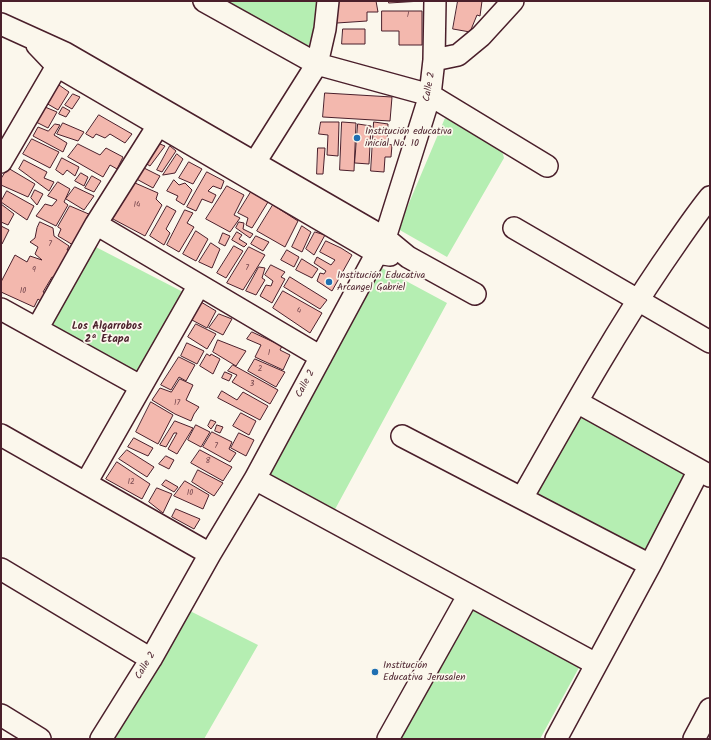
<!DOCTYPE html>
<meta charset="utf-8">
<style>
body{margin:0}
#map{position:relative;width:711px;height:740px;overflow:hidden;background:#fbf7ec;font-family:Kalam,sans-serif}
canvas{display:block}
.frame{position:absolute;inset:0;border:2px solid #4a1f2b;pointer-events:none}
</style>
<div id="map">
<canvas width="711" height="740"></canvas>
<div class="frame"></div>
</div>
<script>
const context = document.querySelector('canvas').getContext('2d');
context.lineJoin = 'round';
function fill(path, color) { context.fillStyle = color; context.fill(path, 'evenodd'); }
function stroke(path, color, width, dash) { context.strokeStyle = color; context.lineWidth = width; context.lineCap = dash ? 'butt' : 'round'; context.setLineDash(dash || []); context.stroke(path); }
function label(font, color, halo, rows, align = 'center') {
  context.font = font + ' Kalam,sans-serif'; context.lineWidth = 3.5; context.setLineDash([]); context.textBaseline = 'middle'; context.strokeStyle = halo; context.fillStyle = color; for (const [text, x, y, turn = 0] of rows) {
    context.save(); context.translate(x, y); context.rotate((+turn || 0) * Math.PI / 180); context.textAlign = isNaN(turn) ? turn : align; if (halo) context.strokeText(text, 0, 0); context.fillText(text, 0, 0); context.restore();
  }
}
fill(new Path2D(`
 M220,1H322L307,51Z
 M445,118L500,143L504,158L447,257L398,229Z
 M90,244L183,292L136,376L44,324Z
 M380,267L447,303L333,513L263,475Z
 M578,407L693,472L648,559L528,496Z
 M470,603L582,662L540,739H396Z
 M188,610L258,645L204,739H110Z`), '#b5eeb2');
const building = new Path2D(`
 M336,1H376L378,12H367V21L337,23Z
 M389,1H422L389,3Z
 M458,1H482L480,16L477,15L470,32L453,29Z
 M382,11H422V45H399V31H382Z
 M343,29H365V44H342Z
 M59,85L69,92L58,110L46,103Z
 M325,93L392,97L390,121L323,117Z
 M73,94L80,97L72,109L65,105Z
 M45,107L57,112L48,128L36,122Z
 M63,107L70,111L66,117L59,114Z
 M99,115L132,134L125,143L110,134L105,138L96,134L93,138L86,134Z
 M321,122H339L338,156L327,155L328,135L319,134Z
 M342,122L356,123L354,171L340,170Z
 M374,122L388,124L387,144L392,145L391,157H385L384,172L371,171Z
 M63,123L84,132L78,141L57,134Z
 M55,124L60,125L54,135L67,143L63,152L33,136L38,127L48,131Z
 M358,124L371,126L369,164L355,163Z
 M32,139L59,152L50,168L23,154Z
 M155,142L165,146L150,166L142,161Z
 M78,144L100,155L106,148L123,157L117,169L110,165L103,177L68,157Z
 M170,146L176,151L162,172L157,170Z
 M318,148H325L323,174H317Z
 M177,154L183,159L175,173L163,175Z
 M62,158L79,167L75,176L67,170L63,175L56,170Z
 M24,160L47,172L44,178L54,182L49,191L19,169Z
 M189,162L202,169L193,184L179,178Z
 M138,165L160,176L153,188L131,176Z
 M8,168L35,184L28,197L1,185V179Z
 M207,172L224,181L221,189L213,186L208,191L216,195L212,203L202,199L196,211L187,207Z
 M81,173L88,177L84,186L75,181Z
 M92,176L101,181L94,192L85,188Z
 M174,180L179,185L185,183L192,190L184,205L176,200L178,196L167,191Z
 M58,182L70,189L64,202L68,205L56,226L36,216L45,204L52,206L57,200L48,196Z
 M135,183L158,193L156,199L162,205L145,236L113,219Z
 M227,186L244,195L234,215L240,218L230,232L206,219Z
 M75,187L94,196L84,210L66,199Z
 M35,190L43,194L37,205L31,198Z
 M7,191L34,206L27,220L1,202Z
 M251,192L268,202L252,228L246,225L248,218L238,213Z
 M1,204L14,214L8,225L1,222Z
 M273,205L298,221L285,247L257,231Z
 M70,206L91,215L73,245L58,236L61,229L58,227Z
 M167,206L176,211L166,229L170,233L164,245L150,236Z
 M185,210L193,213L187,223L194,227L179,252L167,245Z
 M40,222L53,228L54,236L69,246L67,250L71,251L56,278L52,277L43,292L47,294L43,303L38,299L34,307L1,292V282L15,255L27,262L30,256L42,260L35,254L38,247L30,242L35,238L37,228Z
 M239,222L244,223L243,229L253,234L250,238L236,228Z
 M1,226L9,230L2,244H1Z
 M302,226L311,232L302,252L292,247Z
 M196,231L208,239L196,261L183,254Z
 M237,232L242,235L239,239L247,244L244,247L232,240Z
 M315,232L325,235L314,255L306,249Z
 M223,233L230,236L225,246L219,243Z
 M256,236L269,242L263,251L251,244Z
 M326,241L341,248L352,255L332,291L317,281L320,273L324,274L326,271L314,263L317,257L331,265L335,260L320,252Z
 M211,243L220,249L212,268L199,262Z
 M234,246L243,251L226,278L217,273Z
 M249,247L265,255L243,290L227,283Z
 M287,250L299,257L294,267L281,260Z
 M302,259L318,269L312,278L296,270Z
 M271,265L285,272L281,277L285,279L272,303L260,296L266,285L271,286L273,281L265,275Z
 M259,267L265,268L262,278L265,280L256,295L246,291Z
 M290,277L327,300L320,309L284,287Z
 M283,291L322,313L310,333L273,308Z
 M201,302L216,311L207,328L192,320Z
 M219,314L232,319L223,335L209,328Z
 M196,324L216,334L207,349L188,337Z
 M252,332L282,346L280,350L290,355L283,370L255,357L261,345L247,339Z
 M218,340L246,351L236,366L213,352Z
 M187,343L204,351L197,364L181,356Z
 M207,354L210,356L211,354L220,359L213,374L200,366Z
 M179,357L195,365L186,381L179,377L171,390L161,385Z
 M255,359L285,372L276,387L248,371Z
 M233,365L278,390L270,404L232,382L237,375L228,371Z
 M225,372L232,375L229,381L222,378Z
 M180,379L193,385L186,400L199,407L194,414L191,421L175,414L152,400L160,388L171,392Z
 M222,391L237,400L243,392L268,406L260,420L218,398Z
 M151,402L173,415L158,444L136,432Z
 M241,413L256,421L249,435L233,426Z
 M211,420L216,422L211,429L208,426Z
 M175,421L193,428L177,454L168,449L177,433H174L166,447L160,445Z
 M196,425L210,432L201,447L188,440Z
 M217,425L223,427L220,433L215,431Z
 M212,432L232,442L229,449L236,453L230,462L203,447Z
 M239,433L254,440L246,456L231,448Z
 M134,438L153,448L148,456L128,447Z
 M127,450L154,467L147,477L119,459Z
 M200,450L232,467L223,481L191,463Z
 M166,456L174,460L169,469L159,464Z
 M117,462L150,484L142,499L106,479Z
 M198,470L223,483L214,496L192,482Z
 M166,480L178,487L174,492L162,485Z
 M185,481L209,495L203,509L174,496Z
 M157,488L172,494L163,513L149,502Z
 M176,509L200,519L194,529L172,517Z`);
fill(building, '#f3b8ae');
stroke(building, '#4a1f2b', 1);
const minor = new Path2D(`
 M204,1L317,64L430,95L547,166
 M1,24L65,53L385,238L408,257L475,294
 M37,45L57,66L377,253L390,255
 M434,60L458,55L481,36L513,1
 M1,162L64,54
 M247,175L317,64L325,29L328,1
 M96,224L321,357
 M514,228L710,342
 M1,309L140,386
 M37,329L96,224L166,113
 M577,402L710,476
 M1,435L210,554
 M402,436L650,565
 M255,479L596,664
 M86,483L199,285
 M522,498C567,419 611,339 662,264C678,241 693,218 710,197
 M1,569L151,659
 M1,715L40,739
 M101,739L151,659L210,554L255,479L385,238L430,95L434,60L435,1
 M388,739L468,596
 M556,739L650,565L699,470
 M694,739L710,709`);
stroke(minor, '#4a1f2b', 24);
stroke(minor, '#fbf7ec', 21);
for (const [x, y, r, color] of [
 [357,138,4,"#1f6fb2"],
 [329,282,4,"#1f6fb2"],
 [375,672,4,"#1f6fb2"]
]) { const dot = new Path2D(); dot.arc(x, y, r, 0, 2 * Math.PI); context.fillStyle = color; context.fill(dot); stroke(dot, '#fbf7ec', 1.5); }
label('8px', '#74454c', null, [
 ["1",408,16],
 ["14",137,206],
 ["7",50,245],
 ["7",247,269],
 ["9",34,271],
 ["10",23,292],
 ["4",299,312],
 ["1",269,354],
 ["2",260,370],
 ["3",252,385],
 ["17",177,404],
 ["7",216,447],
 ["8",208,462],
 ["12",131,483],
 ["10",190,494]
]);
label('10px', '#4a1f2b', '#fbf7ec', [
 ["Calle 2",430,87,-80],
 ["Calle 2",306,384,-62],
 ["Calle 2",146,666,-59]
]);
label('10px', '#4a1f2b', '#fbf7ec', [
 ["Institución educativa",365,132],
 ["inicial No. 10",365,144],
 ["Institución Educativa",337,276],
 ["Arcangel Gabriel",337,288],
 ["Institución",383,666],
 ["Educativa Jerusalen",383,678]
], 'left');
label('bold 11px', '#4a1f2b', '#fbf7ec', [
 ["Los Algarrobos",107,327],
 ["2ª Etapa",107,340]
]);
</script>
